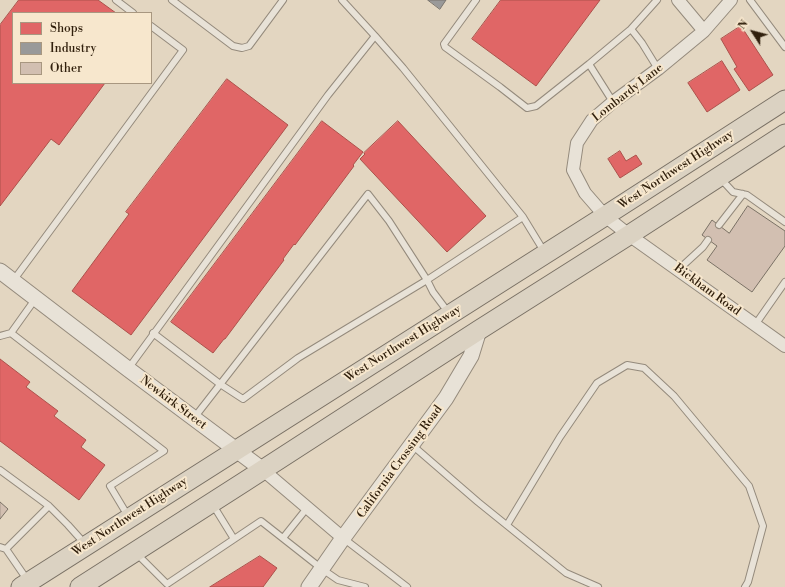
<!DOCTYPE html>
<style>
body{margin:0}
#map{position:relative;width:785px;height:587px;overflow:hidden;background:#e3d6c1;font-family:"Libre Bodoni",serif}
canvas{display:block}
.legend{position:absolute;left:12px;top:12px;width:140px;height:72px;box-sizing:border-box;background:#f7e7cd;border:1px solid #a89780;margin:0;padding:5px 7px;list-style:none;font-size:12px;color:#31200d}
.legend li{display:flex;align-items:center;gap:8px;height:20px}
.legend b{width:20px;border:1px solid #a89780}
.north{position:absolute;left:733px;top:12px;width:40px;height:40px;-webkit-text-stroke:3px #f7e7cd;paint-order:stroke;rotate:306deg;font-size:11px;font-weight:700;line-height:16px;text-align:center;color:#31200d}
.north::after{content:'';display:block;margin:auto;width:14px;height:18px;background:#31200d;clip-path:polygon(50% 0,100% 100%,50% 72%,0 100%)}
</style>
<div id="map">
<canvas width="785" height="587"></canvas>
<ul class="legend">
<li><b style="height:11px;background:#e06666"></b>Shops</li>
<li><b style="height:11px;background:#999"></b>Industry</li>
<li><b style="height:11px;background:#d2bfb1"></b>Other</li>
</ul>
<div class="north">N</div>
</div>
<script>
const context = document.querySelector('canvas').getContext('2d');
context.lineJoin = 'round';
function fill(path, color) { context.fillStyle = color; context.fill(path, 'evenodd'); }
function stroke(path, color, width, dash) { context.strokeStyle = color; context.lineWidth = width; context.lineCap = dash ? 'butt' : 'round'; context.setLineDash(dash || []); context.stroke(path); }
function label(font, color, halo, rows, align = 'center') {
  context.font = font + ' "Libre Bodoni",serif'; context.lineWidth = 4; context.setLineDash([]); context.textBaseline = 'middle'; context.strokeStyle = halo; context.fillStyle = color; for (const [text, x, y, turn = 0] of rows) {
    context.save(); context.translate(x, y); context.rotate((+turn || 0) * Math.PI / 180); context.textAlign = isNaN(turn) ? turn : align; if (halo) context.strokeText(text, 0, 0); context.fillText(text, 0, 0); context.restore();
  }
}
const shops = new Path2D(`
 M19,0H98L116,13H13V83H105L59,145L51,139L0,206V25Z
 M501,0H600L536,86L472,39Z
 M741,26L773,75L749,91L734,69L737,67L721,39Z
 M722,61L740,90L707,112L688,83Z
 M227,79L288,125L131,335L72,291L129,214L126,212Z
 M322,121L363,152L353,165L354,166L295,245L294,244L283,259L284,260L225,339H224L213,353L171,322Z
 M398,121L486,216L447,252L360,159L365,154L364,153Z
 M620,151L626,161L636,155L642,164L620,178L608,159Z
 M0,359L30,382L26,387L58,411L54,416L86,440L81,447L105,465L79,500L0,441Z
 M260,556L277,568L263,587H210Z`);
fill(shops, '#e06666');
stroke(shops, '#ac514b', 1);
const industry = new Path2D(`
 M428,0H446L440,9Z`);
fill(industry, '#999');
stroke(industry, '#7a756f', 1);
const building = new Path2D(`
 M748,206L785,231V246L752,292L707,260L717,246L702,235L712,220L729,233Z
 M0,502L8,509L0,519Z`);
fill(building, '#d2bfb1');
stroke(building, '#7a7165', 1);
const service = new Path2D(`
 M116,0L133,13
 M172,0L233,46L242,48L249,46L283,0
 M342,0L375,36
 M476,0L444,44L445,47L500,87L527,108L536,106L589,64
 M750,0L785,47
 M631,29L642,43L658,69
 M613,102L589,64L631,29L657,0
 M721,179L733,192L747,195L785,222
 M719,225L743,194
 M678,270L703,247L708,240
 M13,281L183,50L151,26
 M755,325L785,282
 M11,333L164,451L110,486L128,516
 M153,333L220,384L243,399L298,358L427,280L523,217
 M0,336L11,333L36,298
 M128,369L328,95L375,36L403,68L523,217L545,253
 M194,418L368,194L389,221L427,280L433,292L448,312
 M412,445L478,502L566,573L598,587
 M0,470L49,506L68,525L85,544
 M213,505L234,539
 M507,525L560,437L597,383L627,365L644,368L674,396L749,486L763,526L748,582L745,587
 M283,538L307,508
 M343,538L407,587
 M0,547L6,549L28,581
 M6,549L49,506
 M137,554L167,584L261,521L322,569L338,580L365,587`);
const minor = new Path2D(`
 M678,0L704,31
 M731,0L704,31L658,69L613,102L592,120L577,143L573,170L585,193L605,216L629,235L785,346
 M263,470L343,538`);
const tertiary = new Path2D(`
 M0,271L128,369L263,470
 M309,587L343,538L446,398L471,356L479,330`);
const primary = new Path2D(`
 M21,587L605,216L785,100
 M80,587L244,482L479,330L629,235L785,134`);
stroke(service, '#948a7c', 8);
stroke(minor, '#948a7c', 14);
stroke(tertiary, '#948a7c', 17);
stroke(primary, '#7a7165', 21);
stroke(service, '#e8e2d7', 6);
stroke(minor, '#e8e2d7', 12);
stroke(tertiary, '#e8e2d7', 15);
stroke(primary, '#dbd2c2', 19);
label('12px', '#31200d', '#f7e7cd', [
 ["Lombardy Lane",628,93,-38],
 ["West Northwest Highway",676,170,-33],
 ["Bickham Road",707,290,36],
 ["West Northwest Highway",403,344,-32],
 ["Newkirk Street",173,403,37],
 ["California Crossing Road",400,462,-54],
 ["West Northwest Highway",130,517,-33]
]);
</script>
